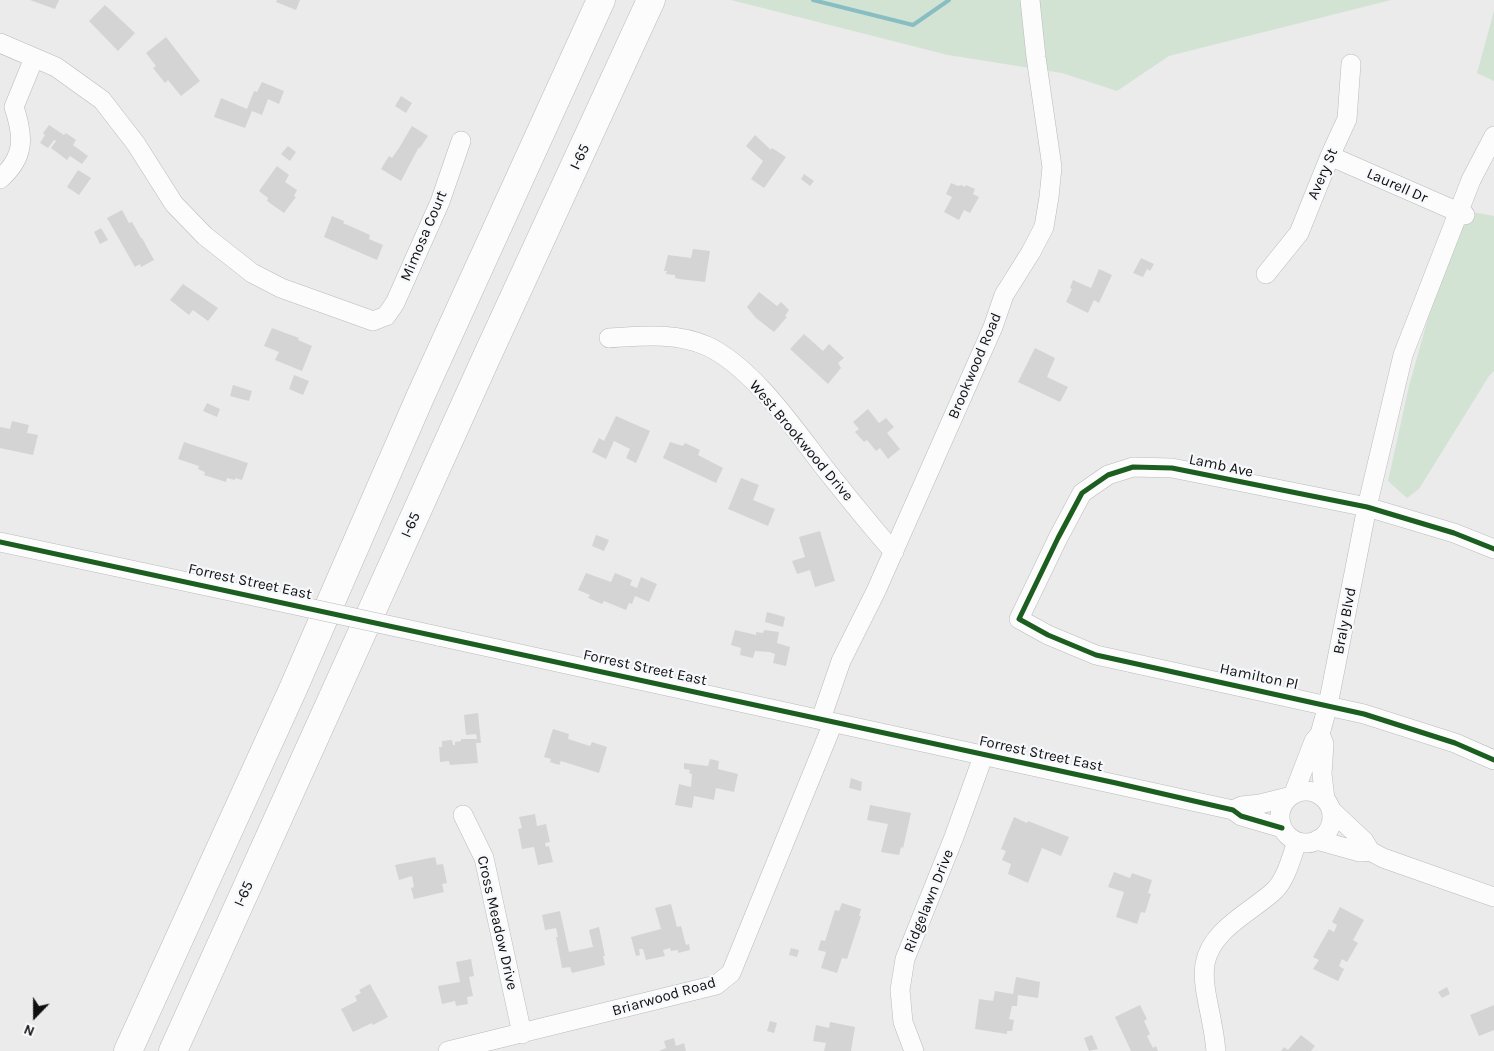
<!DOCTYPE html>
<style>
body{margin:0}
#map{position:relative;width:1494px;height:1051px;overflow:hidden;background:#ebebec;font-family:Karla,sans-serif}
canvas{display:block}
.north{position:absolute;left:10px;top:991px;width:50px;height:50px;-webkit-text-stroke:4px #f7f8fb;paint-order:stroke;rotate:202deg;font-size:14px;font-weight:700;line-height:20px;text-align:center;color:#0f0f10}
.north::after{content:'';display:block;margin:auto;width:18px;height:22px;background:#0f0f10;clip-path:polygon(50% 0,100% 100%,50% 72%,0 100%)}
</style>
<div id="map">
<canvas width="1494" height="1051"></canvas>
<div class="north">N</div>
</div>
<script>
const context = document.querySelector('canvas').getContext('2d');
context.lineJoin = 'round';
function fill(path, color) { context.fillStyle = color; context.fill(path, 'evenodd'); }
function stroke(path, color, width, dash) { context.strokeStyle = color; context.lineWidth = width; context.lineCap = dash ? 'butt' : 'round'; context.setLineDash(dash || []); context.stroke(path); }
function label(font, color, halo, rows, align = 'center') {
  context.font = font + ' Karla,sans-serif'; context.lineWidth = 4.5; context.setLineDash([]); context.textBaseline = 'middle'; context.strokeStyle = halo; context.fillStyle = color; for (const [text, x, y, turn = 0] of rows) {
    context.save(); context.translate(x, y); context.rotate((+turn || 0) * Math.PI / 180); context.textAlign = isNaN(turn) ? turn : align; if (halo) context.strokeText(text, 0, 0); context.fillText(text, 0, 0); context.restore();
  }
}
fill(new Path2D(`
 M731,0H1391L1169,56L1117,91L1062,73L948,55Z
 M1494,11V81L1477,73Z
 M1467,211L1494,216V371L1489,376L1419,489L1407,498L1388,481L1409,386L1441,272Z`), '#d2e3d4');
stroke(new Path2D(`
 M813,0L913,25L949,0`), '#88bec2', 4);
fill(new Path2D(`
 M30,0H59L55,9Z
 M277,0H300L296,10L276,2Z
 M105,5L135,33L118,51L89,21Z
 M166,37L200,81L181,96L168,80L165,83L153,68L156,66L146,53Z
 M262,82L284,91L279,104L268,99L262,115L252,111L245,128L214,117L221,98L247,109L254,91L257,92Z
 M401,96L412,103L406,113L395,106Z
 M49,125L64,135L66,133L76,140L73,145L88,156L82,164L70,156L67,160L51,148L56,141L54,140L48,148L40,143L45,135L43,133Z
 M412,126L428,136L420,148L419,147L401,181L381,169L389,156L392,158L399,148Z
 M755,135L771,150L772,148L786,157L764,188L751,179L763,161L746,146Z
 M288,146L296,152L290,161L281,154Z
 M277,166L289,175L285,182L297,190L294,196L296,197L284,213L267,201L268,198L259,191Z
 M78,170L91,178L79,195L67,187Z
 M804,174L814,181L810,186L801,179Z
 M951,183L958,186L961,185L965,187L966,185L975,189L973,194L979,197L970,213L964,210L959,220L944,212L952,197L946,194Z
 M122,210L129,223L132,222L141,238H142L154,260L141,267L140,264L135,267L107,218Z
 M332,216L344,221L343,223L370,235L369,239L383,245L377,260L324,237Z
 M101,228L108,240L100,244L94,232Z
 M693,249L710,251L705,282L679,279L675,278V275L666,274L667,271H664L668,255L691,258Z
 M1141,258L1154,264L1150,271L1147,269L1143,277L1133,273Z
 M1099,269L1112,275L1099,303L1094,300L1088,313L1066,302L1072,289L1070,288L1073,280L1091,288Z
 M183,284L218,308L208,321L193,310L189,315L170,300Z
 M759,292L777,306L781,302L789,310L785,316L787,317L774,332L756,318L747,307Z
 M272,328L299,338L298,340L312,346L302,371L275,360L279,352L264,346Z
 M804,334L823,351L829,344L844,358L838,363L841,368L828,384L790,349Z
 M1035,348L1055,358L1047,377L1068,387L1060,402L1018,382Z
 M294,375L309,381L303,395L289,389Z
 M233,385L252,391L249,401L230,396Z
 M207,403L220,409L217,417L203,411Z
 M868,409L879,423L886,418L894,427L887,433L900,449L888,459L880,448L876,451L867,440L864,442L855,432L859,429L853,422Z
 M616,416L650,431L636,463L626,458L630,449L614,441L606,459L592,452L599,438L604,441Z
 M12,421L29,425L27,433L38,435L33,455L0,448V427L10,429Z
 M184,442L248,463L242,480L235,478V480L227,478L226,482L204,475L205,472L198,469L199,466L178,459Z
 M670,442L683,446L685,443L700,450L698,455L723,468L716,483L663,458Z
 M741,478L759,485L753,500L775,509L768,526L728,509Z
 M820,531L835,581L815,587L810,570L797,574L792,561L805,557L799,537Z
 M596,535L609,540L604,551L592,546Z
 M586,573L611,582L615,573L632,580L630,585L637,588L641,577L657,584L649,602L635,596L632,604L629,603L626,610L604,601L602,604L588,598L590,595L578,590Z
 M767,612L785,617L783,627L765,622Z
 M735,630L756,635V632L763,633L764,630L779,632L777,643L790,647L786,666L773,663L775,654L769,652L755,651L753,658L740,655L741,648L731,645Z
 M478,713L481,743H476L478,763L450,765L449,761L440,762L439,747H442V741L452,740L453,745H455V742L461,741V739H477L476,734L466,735L464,715Z
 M553,729L569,734L568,739L590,746L592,742L607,747L599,773L561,761L559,765L550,762L551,759L544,757Z
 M710,759L719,761L718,769L738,774L734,792L716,788L714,800L694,796L692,808L675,805L679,784L691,787L692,774L689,773L690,770L684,769V763L708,766Z
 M851,778L862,782L861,791L849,788Z
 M870,805L911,813L903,848L901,847L899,855L881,852L888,824L867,820Z
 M535,814L537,826L546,824L550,842L545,843L546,847L549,846L553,862L538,865L534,847L522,849L518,829L522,828L519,817Z
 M1014,817L1027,823L1028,821L1069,837L1061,856L1042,848L1028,883L1008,874L1011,864L1002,860L1006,851L1001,849Z
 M435,857L437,865L443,864L447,883L442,884L444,892L414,899L411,888L414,887L412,876L399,880L395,865Z
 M1114,872L1130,878L1132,873L1152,880L1148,893L1151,894L1145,913L1141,912L1137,924L1116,917L1124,892L1108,887Z
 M842,903L861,909L859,916H861L847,959L842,958L837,973L821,968L826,952L818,950L821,940L825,941L835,910L839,911Z
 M671,904L677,927L681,926L686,945L689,944L690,950L678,953V950L671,951L670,948L663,950L665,956L646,960L643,949H639L640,955L636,956L631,937L661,929L655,908Z
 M1340,907L1364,920L1353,940L1358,943L1347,962L1342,959L1339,966L1344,969L1338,981L1313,969L1319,960L1313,957L1329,929L1334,932L1337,925L1332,922Z
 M560,911L569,952L593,947L589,930L599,927L605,956H603L605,965L572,973L570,967L562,968L556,937H558L556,928L545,930L542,915Z
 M791,948L799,950L797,957L789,955Z
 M471,959L474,976L469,977L473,996L467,997L468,1004L456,1006L455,1001L442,1004L438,986L460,982L456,962Z
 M1016,977L1040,982L1038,998L1018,995L1017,1006H1012L1009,1019L1014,1020L1012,1031H1007V1034L975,1029L979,999L993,1001L995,991L1013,994Z
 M370,984L388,1017L373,1025L372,1023L353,1032L341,1009L357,1001L355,996L361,993L359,990Z
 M1447,987L1450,994L1442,998L1438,992Z
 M1140,1005L1147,1019L1144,1021L1150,1034L1147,1036L1153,1048L1156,1046L1158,1051H1131L1115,1017Z
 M1494,1005V1030L1479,1036L1470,1015Z
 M770,1021L777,1023L774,1033L767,1031Z
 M830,1022L855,1027L851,1051H824L826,1043L813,1041L816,1025L829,1028Z
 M1092,1035L1098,1049L1089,1051L1084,1038Z
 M1301,1035L1315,1046L1311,1051H1281L1284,1047L1288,1050Z
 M674,1038L676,1046L684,1043L686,1051H659L666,1048L664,1041Z`), '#d4d4d5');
const minor = new Path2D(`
 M0,43L56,67L102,100L136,144L174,204L205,236L252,273L281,288L373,321L386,316L395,303L440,202L461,141
 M1330,156L1465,215
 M0,179C25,157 24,137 14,107L34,58
 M1266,274L1299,233L1330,156L1347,119L1351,64
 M609,338C642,336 676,332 707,346C752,367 793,427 823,466C846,495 869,524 894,552
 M0,542L258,597
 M1494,549L1454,533L1367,507L1172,468L1133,467L1108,475L1082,493L1058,538L1019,619L1048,635L1096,655L1364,714L1455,743L1494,760
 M438,636L1233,810L1241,816L1282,828
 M821,719L841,661L876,591L993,327L1004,295L1031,252L1044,227L1049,197L1052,167L1036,57L1030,0
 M1320,734L1324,744L1322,774L1325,799
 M1280 817a26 26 0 1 1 52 0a26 26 0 1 1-52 0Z
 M1294,793L1314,741L1320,734L1328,705L1367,507L1403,355L1471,180L1494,136
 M1233,810L1242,806L1260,804L1288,797
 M1331,810L1364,841L1370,851L1383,858L1494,897
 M463,815L484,858L522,1034
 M1317,840L1360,852L1370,851
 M448,1051L716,985L731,973L833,723
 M914,1051L903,1022L900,990L905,959L954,837L984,754
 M1216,1051C1215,1042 1214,1033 1212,1024C1209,1005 1202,984 1205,964C1211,929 1252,912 1275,890C1287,877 1291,858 1297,842`);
const highway = new Path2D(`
 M128,1051L293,689L421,395L601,0
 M173,1051L487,356L651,0`);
stroke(minor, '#bababa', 20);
stroke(highway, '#bababa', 29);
stroke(minor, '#fcfcfc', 19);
stroke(highway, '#fcfcfc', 28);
const minorBridge = new Path2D(`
 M258,597L438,636`);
stroke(minorBridge, '#bababa', 20, []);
stroke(minorBridge, '#fcfcfc', 19);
stroke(new Path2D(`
 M0,542L1116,783L1233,810L1241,816L1282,828
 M1494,549L1454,533L1367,507L1172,468L1133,467L1108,475L1082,493L1058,538L1019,619L1048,635L1096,655L1364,714L1455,743L1494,760`), '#1b5e20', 5);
label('15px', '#0f0f10', '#f7f8fb', [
 ["I-65",580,157,-65],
 ["Avery St",1323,174,-67],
 ["Laurell Dr",1397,186,24],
 ["Mimosa Court",424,236,-67],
 ["Brookwood Road",975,366,-67],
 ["West Brookwood Drive",801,441,50],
 ["Lamb Ave",1221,466,12],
 ["I-65",411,525,-66],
 ["Forrest Street East",250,582,12],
 ["Braly Blvd",1345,621,-79],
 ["Forrest Street East",645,668,12],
 ["Hamilton Pl",1259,677,12],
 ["Forrest Street East",1041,754,12],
 ["I-65",244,894,-66],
 ["Ridgelawn Drive",929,901,-68],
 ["Cross Meadow Drive",497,923,77],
 ["Briarwood Road",664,997,-16]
]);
</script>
